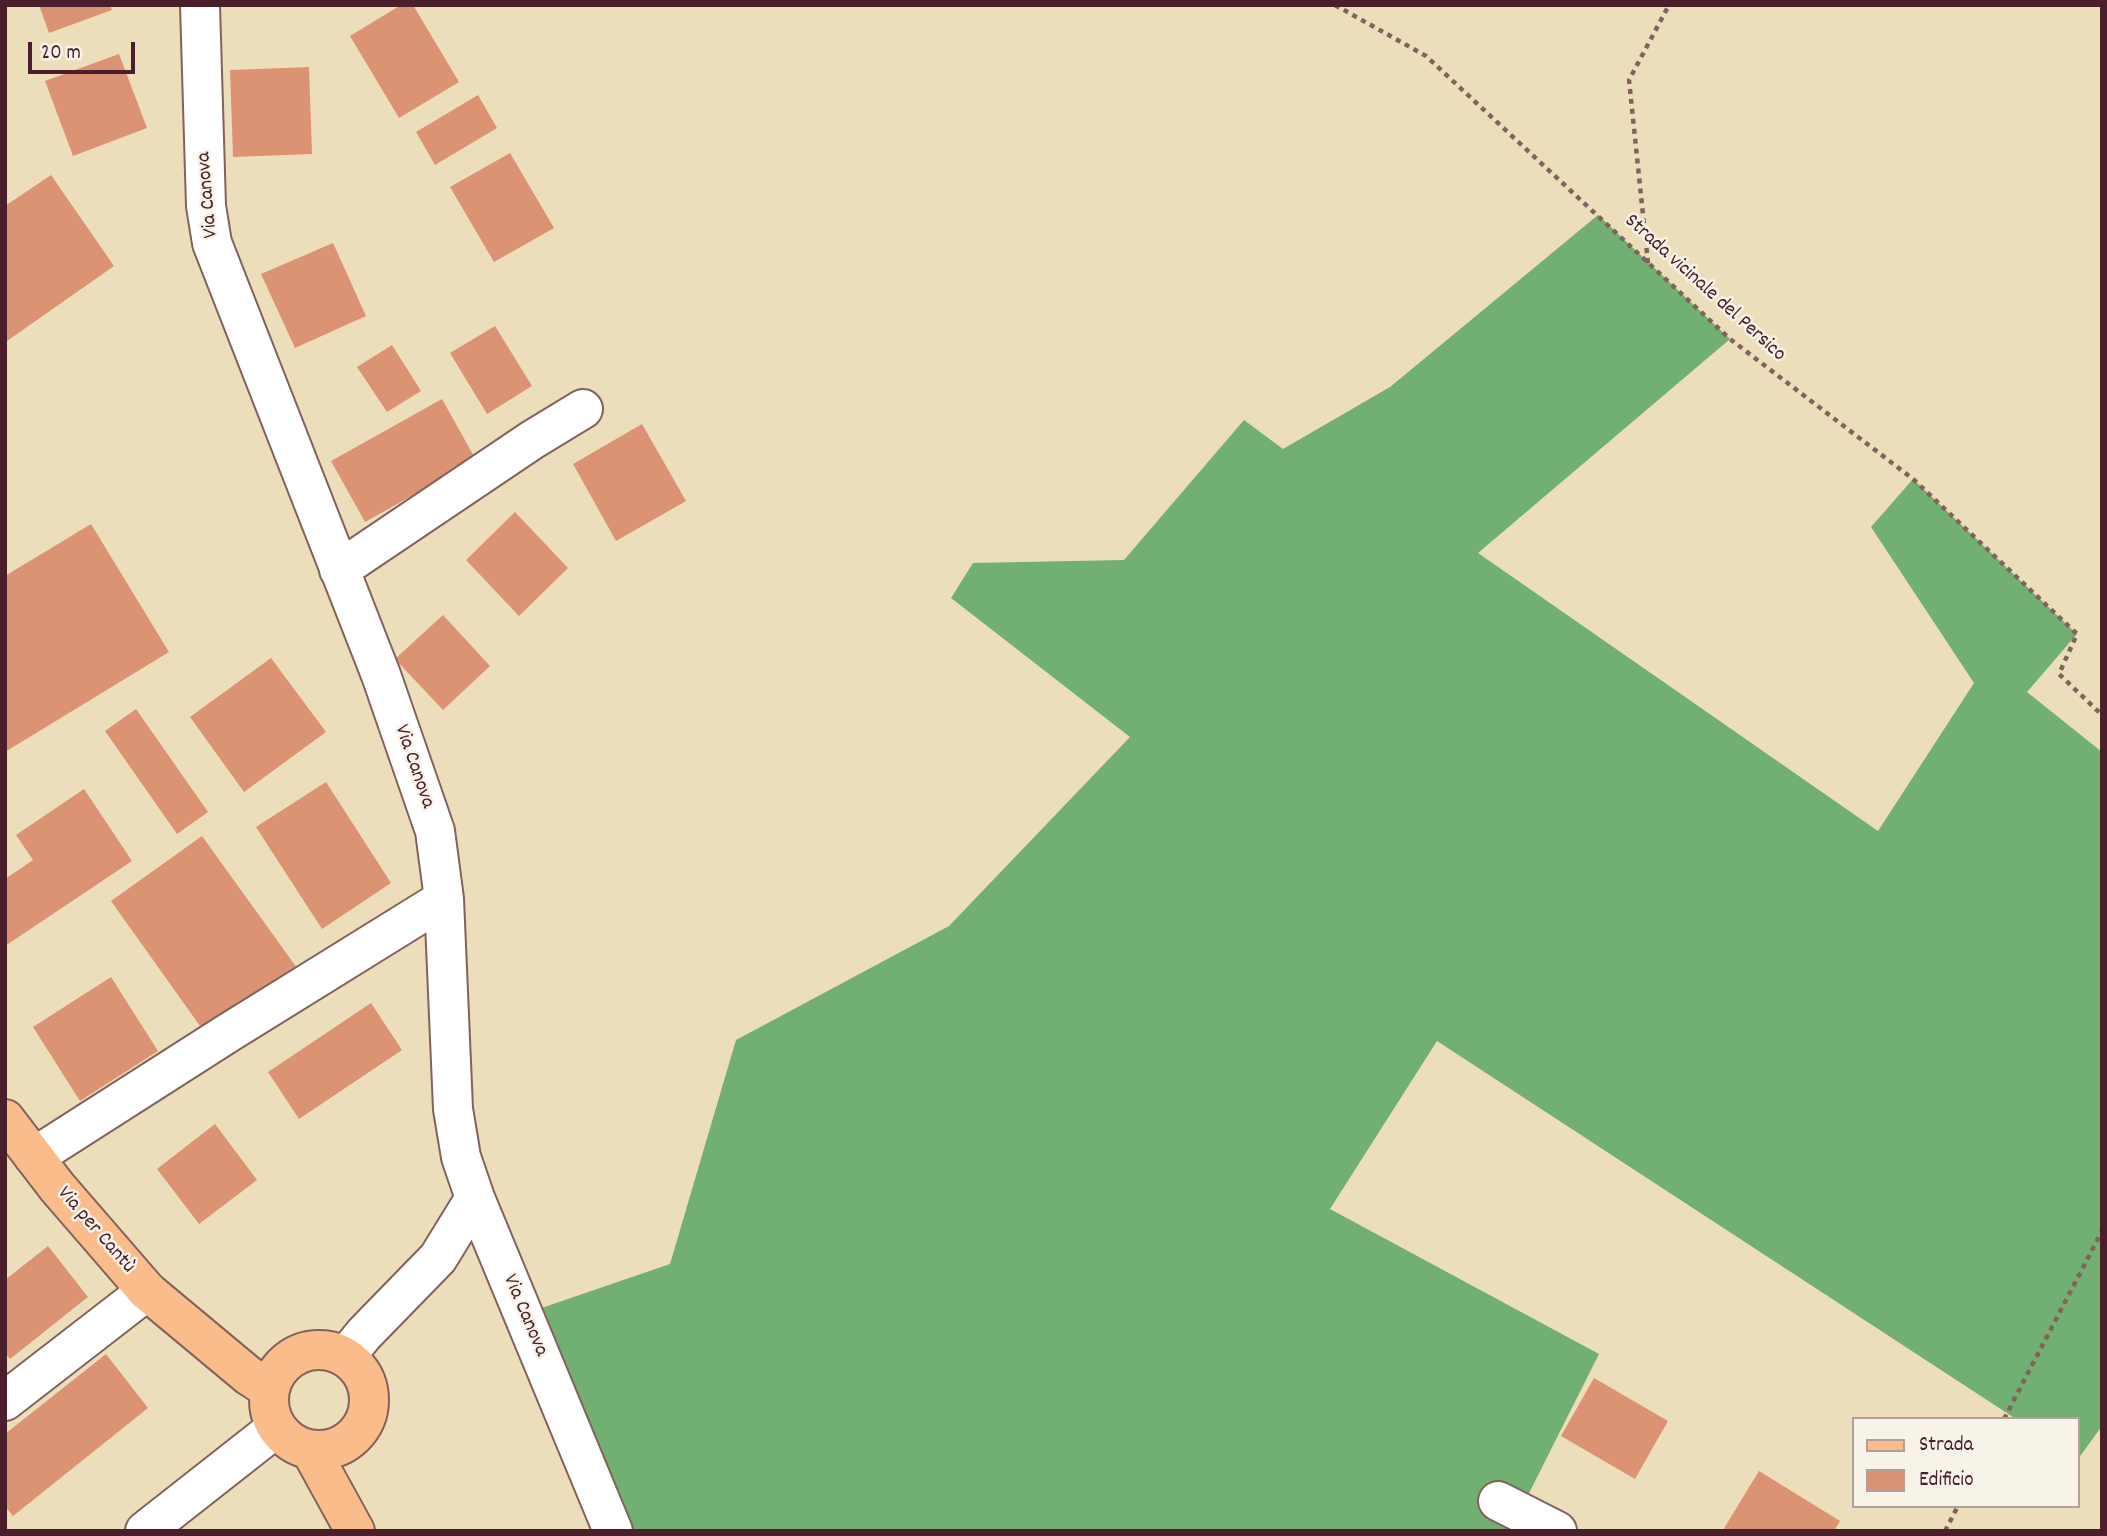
<!DOCTYPE html>
<meta charset="utf-8">
<style>
body{margin:0}
#map{position:relative;width:2107px;height:1536px;overflow:hidden;background:#ecdebb;font-family:Dekko,sans-serif}
canvas{display:block}
.frame{position:absolute;inset:0;border:7px solid #4a1f2b;pointer-events:none}
.legend{position:absolute;left:1852px;top:1417px;width:228px;height:91px;box-sizing:border-box;background:#f7f3e8;border:2px solid #b29e9c;margin:0;padding:9px 12px;list-style:none;font-size:21px;color:#4a1f2b}
.legend li{display:flex;align-items:center;gap:14px;height:35px}
.legend b{width:35px;border:2px solid #b29e9c}
.scale{position:absolute;left:28px;top:42px;width:107px;height:32px;box-sizing:border-box;border:4px solid #4a1f2b;border-top:0;padding-left:9px;font-size:21px;line-height:24px;white-space:nowrap;color:#4a1f2b;-webkit-text-stroke:5px #f7f3e8;paint-order:stroke}
</style>
<div id="map">
<canvas width="2107" height="1536"></canvas>
<div class="frame"></div>
<ul class="legend">
<li><b style="height:9px;background:#f9bc8a"></b>Strada</li>
<li><b style="height:19px;background:#db9373"></b>Edificio</li>
</ul>
<div class="scale">20 m</div>
</div>
<script>
const context = document.querySelector('canvas').getContext('2d');
context.lineJoin = 'round';
function fill(path, color) { context.fillStyle = color; context.fill(path, 'evenodd'); }
function stroke(path, color, width, dash) { context.strokeStyle = color; context.lineWidth = width; context.lineCap = dash ? 'butt' : 'round'; context.setLineDash(dash || []); context.stroke(path); }
function label(font, color, halo, rows, align = 'center') {
  context.font = font + ' Dekko,sans-serif'; context.lineWidth = 5; context.setLineDash([]); context.textBaseline = 'middle'; context.strokeStyle = halo; context.fillStyle = color; for (const [text, x, y, turn = 0] of rows) {
    context.save(); context.translate(x, y); context.rotate((+turn || 0) * Math.PI / 180); context.textAlign = isNaN(turn) ? turn : align; if (halo) context.strokeText(text, 0, 0); context.fillText(text, 0, 0); context.restore();
  }
}
fill(new Path2D(`
 M1598,215L1730,339L1478,553L1878,831L1974,683L1871,527L1913,479L2077,634L2027,692L2102,752V1426L2078,1459L2077,1419H2016L1437,1041L1330,1209L1599,1354L1510,1531H613L524,1314L670,1264L736,1040L949,926L1130,737L951,598L973,563L1124,560L1244,420L1283,449L1390,387Z`), '#71b072');
fill(new Path2D(`
 M39,5H110L112,10L49,33Z
 M401,5H413L459,82L399,118L350,36Z
 M119,54L147,128L73,156L45,81Z
 M309,67L312,154L233,157L230,70Z
 M478,95L497,128L435,165L416,132Z
 M510,153L554,228L494,262L450,187Z
 M51,175L114,266L7,341L5,206Z
 M333,243L366,316L295,348L261,274Z
 M495,326L532,386L487,414L450,353Z
 M392,345L421,391L387,412L357,367Z
 M442,399L476,460L365,522L331,461Z
 M642,424L686,501L616,541L573,464Z
 M515,512L568,568L519,616L466,560Z
 M91,524L169,652L5,752V576Z
 M443,615L490,666L443,710L395,659Z
 M271,658L326,732L244,792L190,717Z
 M136,709L208,812L177,834L105,731Z
 M326,782L391,883L322,929L256,827Z
 M84,789L132,861L5,946V879L33,860L16,835Z
 M202,836L297,968L205,1033L111,901Z
 M111,977L158,1051L80,1101L33,1027Z
 M371,1003L402,1050L299,1119L268,1072Z
 M215,1124L257,1180L199,1224L157,1169Z
 M48,1246L88,1297L10,1359L5,1353V1280Z
 M106,1354L148,1408L13,1516L5,1506V1434Z
 M1594,1378L1668,1421L1635,1479L1561,1436Z
 M1759,1471L1840,1521L1834,1531L1723,1530Z`), '#db9373');
const minor = new Path2D(`
 M200,5L206,206L212,243L381,675L435,831L444,899L453,1109L461,1157L475,1198L613,1531
 M339,570L532,440L583,409
 M34,1157L228,1033L444,899
 M346,1356L364,1334L438,1258L475,1198
 M5,1401L147,1291
 M1498,1501L1557,1531
 M145,1531L276,1428`);
const major = new Path2D(`
 M5,1119L57,1187L147,1291L249,1376L269,1389
 M269 1400a50 50 0 1 1 100 0a50 50 0 1 1-100 0Z
 M311,1451L355,1531`);
stroke(minor, '#83625d', 42);
stroke(major, '#83625d', 42);
stroke(new Path2D(`
 M1335,5L1426,56L1730,339L1913,479L2077,634L2059,674L2102,715
 M1648,263L1629,80L1669,5
 M2004,1419L2102,1231
 M1945,1531L1958,1506`), '#83625d', 4.5, [5, 5]);
stroke(minor, '#fff', 38);
stroke(major, '#f9bc8a', 38);
label('21px', '#4a1f2b', '#f7f3e8', [
 ["Via Canova",209,195,-95],
 ["Strada vicinale del Persico",1704,289,42],
 ["Via Canova",413,767,71],
 ["Via per Cantù",95,1231,49],
 ["Via Canova",524,1316,67]
]);
</script>
